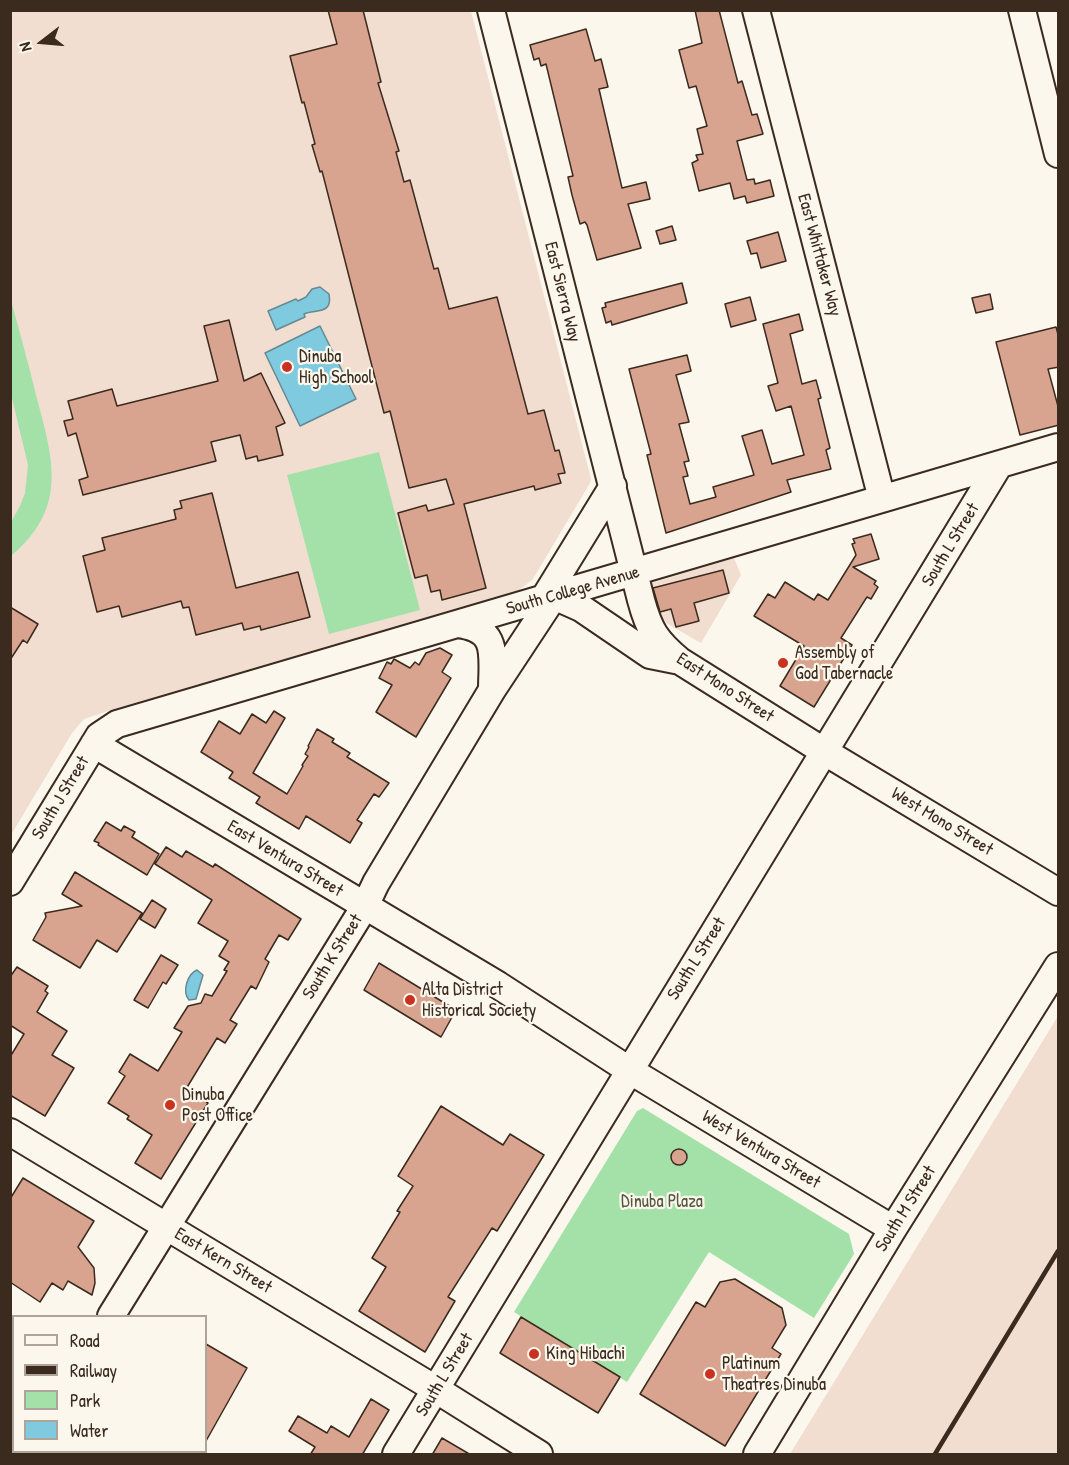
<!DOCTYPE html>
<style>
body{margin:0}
#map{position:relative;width:1069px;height:1465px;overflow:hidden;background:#fbf7ec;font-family:"Patrick Hand",sans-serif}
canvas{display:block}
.frame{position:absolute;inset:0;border:12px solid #3b2a1e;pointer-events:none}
.legend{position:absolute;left:12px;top:1315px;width:195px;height:138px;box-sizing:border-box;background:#fbf7ec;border:2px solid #aea59a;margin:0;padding:8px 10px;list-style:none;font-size:18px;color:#3b2a1e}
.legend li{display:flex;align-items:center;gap:12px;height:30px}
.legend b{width:30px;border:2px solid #aea59a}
.north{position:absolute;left:12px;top:12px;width:60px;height:60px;-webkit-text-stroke:4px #fbf7ec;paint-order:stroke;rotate:254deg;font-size:16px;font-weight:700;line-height:24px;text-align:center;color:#3b2a1e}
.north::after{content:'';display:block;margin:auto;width:21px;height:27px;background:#3b2a1e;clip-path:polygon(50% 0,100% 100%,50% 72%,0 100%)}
</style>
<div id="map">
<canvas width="1069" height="1465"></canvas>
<div class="frame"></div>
<ul class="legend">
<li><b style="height:8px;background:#fbf7ec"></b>Road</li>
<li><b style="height:8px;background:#3b2a1e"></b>Railway</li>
<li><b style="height:16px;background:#a3e1a9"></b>Park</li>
<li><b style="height:16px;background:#7fcadf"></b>Water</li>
</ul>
<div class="north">N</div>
</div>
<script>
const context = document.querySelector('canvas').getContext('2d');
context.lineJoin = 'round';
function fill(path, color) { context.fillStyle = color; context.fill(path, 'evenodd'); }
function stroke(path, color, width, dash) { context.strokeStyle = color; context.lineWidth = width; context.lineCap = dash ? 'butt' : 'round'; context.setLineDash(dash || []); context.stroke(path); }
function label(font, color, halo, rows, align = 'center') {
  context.font = font + ' "Patrick Hand",sans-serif'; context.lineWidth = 4.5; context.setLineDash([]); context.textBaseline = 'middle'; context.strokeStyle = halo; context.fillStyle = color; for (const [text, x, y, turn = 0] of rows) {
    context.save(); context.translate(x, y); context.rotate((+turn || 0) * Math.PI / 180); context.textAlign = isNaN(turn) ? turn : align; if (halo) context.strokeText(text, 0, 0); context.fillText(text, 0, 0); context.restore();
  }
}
fill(new Path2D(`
 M11,11H471L591,479L590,483L533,579L519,590L114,709L84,719L72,733L11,835Z
 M734,558L741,575L701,643L661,620L651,587L652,583Z
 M1058,1016V1454H790Z`), '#f1ded0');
fill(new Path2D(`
 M10,297C19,329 28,362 36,395C53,459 69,507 11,556V522L20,506L25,493L28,465L11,394Z
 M379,452L420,610L329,634L287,475Z
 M643,1108L849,1234L854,1254L814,1318L709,1252L627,1382L514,1312L637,1111Z`), '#a3e1a9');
const water = new Path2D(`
 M320,287L329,294C333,315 316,309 304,314L305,317L276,330L268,311L296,299L298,301L306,297L312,289Z
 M320,326L356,399L300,426L265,353Z
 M197,970L203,975L196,999L189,1000C182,992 187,974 197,970Z`);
fill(water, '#7fcadf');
stroke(water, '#648a92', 1.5);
const building = new Path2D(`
 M328,10H363L381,82L378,83L399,151L396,152L404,182L410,180L434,269L438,268L449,309L497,297L528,414L544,410L555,451L559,450L565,473L558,474L561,483L535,490L534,486L464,504L486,588L442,600L440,590L431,592L427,575L415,578L398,513L426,505L428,511L454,504L446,479L409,488L390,411L384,413L322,171L320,172L312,145L315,144L304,102L302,103L290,56L337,44Z
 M695,10H719L738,83L742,81L752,115L757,114L763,134L737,141L747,180L754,179L755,184L770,180L774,196L747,203L745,196L734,199L730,183L699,191L692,163L698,160L696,155L703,154L697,129L707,126L696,86L689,88L679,50L702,43Z
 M586,29L595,61L601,59L608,87L599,89L622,188L646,182L650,199L628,204L641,248L597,260L587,225L585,222L580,224L572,195L568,177L573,176L546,64L541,66L539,58L534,60L530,45Z
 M672,226L676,240L660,244L656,231Z
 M778,232L786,261L761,268L757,253L751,254L747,241Z
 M682,283L687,303L612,325L611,321L606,323L602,308L606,307L605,303Z
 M990,294L993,309L976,313L972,298Z
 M750,297L756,320L731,327L725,304Z
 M799,314L803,330L790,334L802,384L816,380L821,398L818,399L830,448L826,450L831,469L787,480L791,492L666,533L647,455L651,454L629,369L687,355L691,371L676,375L689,422L679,424L689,461L684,462L688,476L683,477L690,504L716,497L713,487L754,475L742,436L762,430L772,464L804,455L791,406L776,411L768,386L778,383L763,324Z
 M229,320L244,381L261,373L285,423L276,427L283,455L258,461L257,456L246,459L240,435L211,442L216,461L83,495L79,480L88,477L76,433L68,436L64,421L73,419L68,401L112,389L117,406L218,381L204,326Z
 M1056,327L1059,338V367L1048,369L1059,410V425L1020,435L996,342Z
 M212,493L236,588L298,572L310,617L261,630L260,626L244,630L242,623L196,635L189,607L183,608L181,601L122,617L119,606L97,612L83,556L105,550L102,538L176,519L174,510L182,508L180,501Z
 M871,534L879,559L853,567L876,581L874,584L878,587L871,599L867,597L865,600L841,638L852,645L814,707L780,686L804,646L754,616L768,594L775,598L785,582L814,600L818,594L828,600L856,555L852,544L855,543L853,539Z
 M723,570L729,593L694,603L699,621L676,627L671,609L660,612L653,588Z
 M10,607L38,624L27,643L23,640L10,660Z
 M440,648L452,655L442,672L451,678L416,737L376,712L392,685L379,678L387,662L391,664L394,659L410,668L415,662L419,665L426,653Z
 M274,711L285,718L253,773L287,794L303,766L302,765L308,756L305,754L309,747L308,746L317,729L334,739L332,742L350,753L347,757L389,783L379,797L374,794L357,820L362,823L350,843L306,816L299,829L256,803L260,797L229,778L233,772L201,752L219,721L240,734L252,714L266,723Z
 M106,822L121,831L124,826L135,832L132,837L159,854L147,875L98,845L99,843L94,841Z
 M166,847L182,857L186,851L213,867L215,864L301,919L288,940L279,935L265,959L269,962L256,989L251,986L230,1020L237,1024L225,1043L217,1038L186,1089L208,1103L161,1179L135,1163L152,1135L127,1119L129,1116L108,1103L125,1076L119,1072L130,1054L158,1071L182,1032L174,1028L188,1006L201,1003L205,994L212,996L227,971L224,970L229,962L219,956L228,941L198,923L212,900L155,864Z
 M75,872L142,913L117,952L97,940L80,968L33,940L46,917L45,913L82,906L62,894Z
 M152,900L166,909L155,928L140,919Z
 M161,955L178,965L166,984L163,982L148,1008L134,1000Z
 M379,963L456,1010L441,1037L364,990Z
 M17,967L48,986L45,991L48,993L37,1012L67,1031L52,1055L74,1068L45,1116L10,1095V1057L24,1034L10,1025V977Z
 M441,1106L503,1145L510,1134L544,1155L497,1231L492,1228L448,1297L455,1301L425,1352L359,1311L386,1267L372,1258L400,1212L397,1211L413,1186L398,1176Z
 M671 1157a8 8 0 1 1 16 0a8 8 0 1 1-16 0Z
 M23,1178L94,1221L78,1247L94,1268L95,1283L92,1295L68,1281L63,1290L52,1283L40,1302L10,1282V1199Z
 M735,1279L782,1308L786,1325L772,1348L781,1354L725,1446L640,1394L696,1302L705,1307L720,1282Z
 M521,1317L620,1377L598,1413L500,1353Z
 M206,1344L247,1368L206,1441Z
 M371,1399L389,1410L362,1455H310L315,1447L289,1431L298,1416L327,1433L331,1426L349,1437Z
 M442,1438L471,1455H432Z`);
fill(building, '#d9a48f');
stroke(building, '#3b2a1e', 1.5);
const minor = new Path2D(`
 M491,10L641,600C649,630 656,641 680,661L825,752L1058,892
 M756,10L882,499
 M1022,10L1058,154
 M554,596L581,608L650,655L675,660
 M543,600L613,486
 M458,624C500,629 492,656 492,690
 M94,744L498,985L629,1070L893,1229
 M10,882L99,736L117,724L1058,447
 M10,1132L437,1390L539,1454
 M111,1316L365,906L376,883L492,690L554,596
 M27,1454L29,1452
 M396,1454L999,465
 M757,1454L893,1229L1058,966`);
stroke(minor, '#3b2a1e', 30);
stroke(minor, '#fbf7ec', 26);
stroke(new Path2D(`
 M935,1454L1058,1251`), '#3b2a1e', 4.5);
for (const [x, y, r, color] of [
 [287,367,6,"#c8321e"],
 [783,663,6,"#c8321e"],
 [410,1000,6,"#c8321e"],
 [170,1105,6,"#c8321e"],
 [534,1354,6,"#c8321e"],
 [710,1374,6,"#c8321e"]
]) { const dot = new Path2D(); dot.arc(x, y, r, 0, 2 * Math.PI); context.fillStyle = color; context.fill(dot); stroke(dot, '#fbf7ec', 2); }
label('18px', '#3b2a1e', '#fbf7ec', [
 ["East Whittaker Way",819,255,75],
 ["East Sierra Way",562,292,76],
 ["South L Street",951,545,-59],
 ["South College Avenue",573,591,-16],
 ["East Mono Street",725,688,33],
 ["South J Street",61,798,-59],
 ["West Mono Street",942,822,31],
 ["East Ventura Street",285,859,31],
 ["South K Street",333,957,-58],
 ["South L Street",697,959,-58],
 ["West Ventura Street",761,1150,31],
 ["South M Street",906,1209,-58],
 ["East Kern Street",223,1261,31],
 ["South L Street",445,1375,-59]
]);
label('18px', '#3b2a1e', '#fbf7ec', [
 ["Dinuba",299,357],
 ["High School",299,378],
 ["Assembly of",795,653],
 ["God Tabernacle",795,674],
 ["Alta District",422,990],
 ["Historical Society",422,1011],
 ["Dinuba",182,1095],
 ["Post Office",182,1116],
 ["King Hibachi",546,1354],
 ["Platinum",722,1364],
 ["Theatres Dinuba",722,1385]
], 'left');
label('18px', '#555841', '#fbf7ec', [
 ["Dinuba Plaza",662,1202]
]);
</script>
